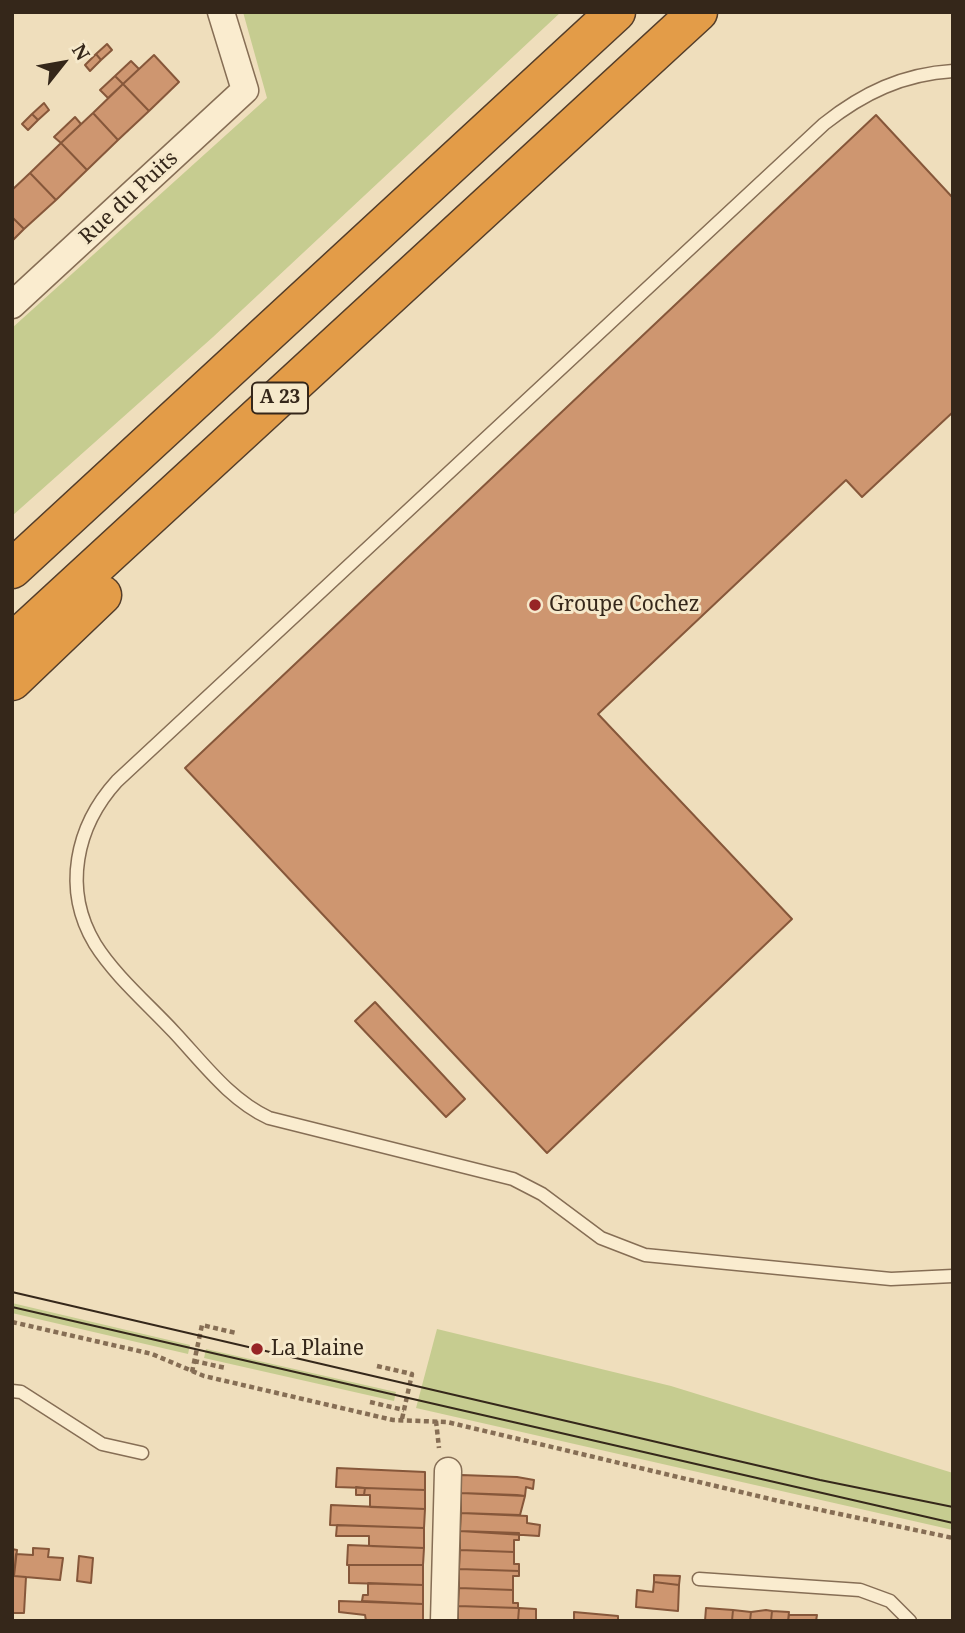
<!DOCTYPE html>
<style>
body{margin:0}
#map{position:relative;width:965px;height:1633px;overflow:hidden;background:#efdebc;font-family:"Noto Serif",serif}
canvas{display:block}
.frame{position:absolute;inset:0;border:14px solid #35271a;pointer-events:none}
.north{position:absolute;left:28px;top:28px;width:70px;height:70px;-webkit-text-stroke:5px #f6e9cb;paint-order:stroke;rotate:59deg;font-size:19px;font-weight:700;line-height:28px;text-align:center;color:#35271a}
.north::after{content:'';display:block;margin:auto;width:24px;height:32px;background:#35271a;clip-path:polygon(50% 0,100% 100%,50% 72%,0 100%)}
</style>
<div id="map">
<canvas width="965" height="1633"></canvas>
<div class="frame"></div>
<div class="north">N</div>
</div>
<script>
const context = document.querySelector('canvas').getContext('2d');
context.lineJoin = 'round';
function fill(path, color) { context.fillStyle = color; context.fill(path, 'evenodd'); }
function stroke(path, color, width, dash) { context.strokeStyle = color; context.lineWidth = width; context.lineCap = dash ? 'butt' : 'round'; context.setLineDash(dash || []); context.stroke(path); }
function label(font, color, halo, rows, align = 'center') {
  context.font = font + ' "Noto Serif",serif'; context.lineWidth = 6; context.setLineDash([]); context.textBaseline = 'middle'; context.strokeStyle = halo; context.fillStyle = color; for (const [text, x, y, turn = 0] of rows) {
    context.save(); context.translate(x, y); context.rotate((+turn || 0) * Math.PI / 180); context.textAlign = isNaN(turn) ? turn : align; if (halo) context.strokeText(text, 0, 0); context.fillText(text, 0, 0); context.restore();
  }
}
fill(new Path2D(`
 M243,12H561L213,337L12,516V328L267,98Z
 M12,1303L190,1345L188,1354L12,1313Z
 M437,1329L671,1386L953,1473V1530L416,1408Z
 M206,1349L396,1392L394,1401L204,1358Z`), '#c6cc90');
const building = new Path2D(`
 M107,44L112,50L101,60L96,54Z
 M96,54L101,60L90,71L85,65Z
 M154,55L179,82L149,111L123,84Z
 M131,61L139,69L123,84L115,76Z
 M115,76L123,84L108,98L100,90Z
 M123,84L149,111L118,140L93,113Z
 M44,103L49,110L38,120L32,114Z
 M93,113L118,140L87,170L61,143Z
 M32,114L38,120L28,130L22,124Z
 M876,115L953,198V412L862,497L846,480L598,714L792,919L547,1153L185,768Z
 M75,117L81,124L61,143L54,137Z
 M61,143L87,170L56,200L30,173Z
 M30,173L56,200L24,229L12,217V190Z
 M12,217L24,229L12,241Z
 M375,1002L465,1099L446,1117L355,1021Z
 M337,1468L425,1472V1490L336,1487Z
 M461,1475L517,1477L534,1480L533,1489L526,1487L525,1496L461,1493Z
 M356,1487L365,1488L364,1495H356Z
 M365,1488L425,1490V1509L370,1507V1495H364Z
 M461,1493L517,1495L525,1496L520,1515L461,1513Z
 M331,1505L425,1509L424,1528L330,1525Z
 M461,1513L527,1516V1523L540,1525L539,1536L460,1531Z
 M337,1525L424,1528V1548L369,1546V1536H336Z
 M460,1531L519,1533V1540H514V1552L460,1550Z
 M348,1545L424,1548L423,1565H347Z
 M33,1548L49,1549L48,1557L63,1558L60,1580L14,1576L16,1554L33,1555Z
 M12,1549L17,1550L14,1576L26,1577L24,1613H12Z
 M460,1550L514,1552V1564H519V1571L459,1569Z
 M79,1556L93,1558L91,1583L77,1581Z
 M349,1565H423V1585L349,1583Z
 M459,1569L519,1571V1576H513V1590L459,1588Z
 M654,1575L680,1576L679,1585L654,1582Z
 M654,1582L679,1585L678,1611L636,1607L637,1590L653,1592Z
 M368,1583L423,1585V1604L362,1601L363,1595H368Z
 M459,1588L513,1590V1603H518V1608L458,1606Z
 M339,1601L423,1604V1621H366L365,1615L339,1612Z
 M458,1606L519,1608L518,1621H458Z
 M519,1608L536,1609V1621H518Z
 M706,1608L733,1610L732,1621H705Z
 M733,1610L751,1612L750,1621H732Z
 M766,1610L772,1611L771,1621H750L751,1612Z
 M772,1611L789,1612L788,1621H771Z
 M574,1612L618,1616V1621H574Z
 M789,1615H817L816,1621H788Z`);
fill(building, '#ce9670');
stroke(building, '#86573a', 2);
const lane = new Path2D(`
 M953,71C903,74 863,93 824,124L117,781C76,826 62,889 95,944C115,976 148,1004 174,1032C203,1063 230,1100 269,1118L513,1179L542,1194L601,1238L645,1255L891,1279L953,1276
 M12,1391L21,1392L102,1444L142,1453
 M699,1579L860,1590L890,1601L910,1621`);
const street = new Path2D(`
 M12,305L245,90L221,12
 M444,1621L448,1471`);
const highway = new Path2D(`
 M12,569L616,12
 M12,643L698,12
 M12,681L102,595`);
stroke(lane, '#866e55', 15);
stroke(street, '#866e55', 29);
stroke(highway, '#533d2a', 41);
stroke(new Path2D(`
 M12,1322L152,1354L204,1376L393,1420L447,1422L783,1502L953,1538
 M194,1361L226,1368
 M377,1366L412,1374L402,1419
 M192,1372L202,1325L236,1333
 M370,1402L404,1410
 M436,1421L439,1448`), '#866e55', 4.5, [5, 3.5]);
stroke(lane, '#faeccf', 12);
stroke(street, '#faeccf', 26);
stroke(highway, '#e39c48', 38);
stroke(new Path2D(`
 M12,1292L820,1480L953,1507
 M12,1307L953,1523`), '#35271a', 2);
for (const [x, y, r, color] of [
 [535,605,7,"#972426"],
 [257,1349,7,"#972426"]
]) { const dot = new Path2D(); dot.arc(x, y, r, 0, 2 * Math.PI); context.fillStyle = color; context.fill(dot); stroke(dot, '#f6e9cb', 2.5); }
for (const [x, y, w] of [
 [280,398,56]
]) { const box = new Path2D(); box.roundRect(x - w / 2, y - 15.5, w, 31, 5); context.fillStyle = '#f6e9cb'; context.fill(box); stroke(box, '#35271a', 2); }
label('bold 19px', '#35271a', null, [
 ["A 23",280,398]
]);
label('21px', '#35271a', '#f6e9cb', [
 ["Rue du Puits",129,198,-43]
]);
label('21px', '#35271a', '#f6e9cb', [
 ["Groupe Cochez",549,605],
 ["La Plaine",271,1349]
], 'left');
</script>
